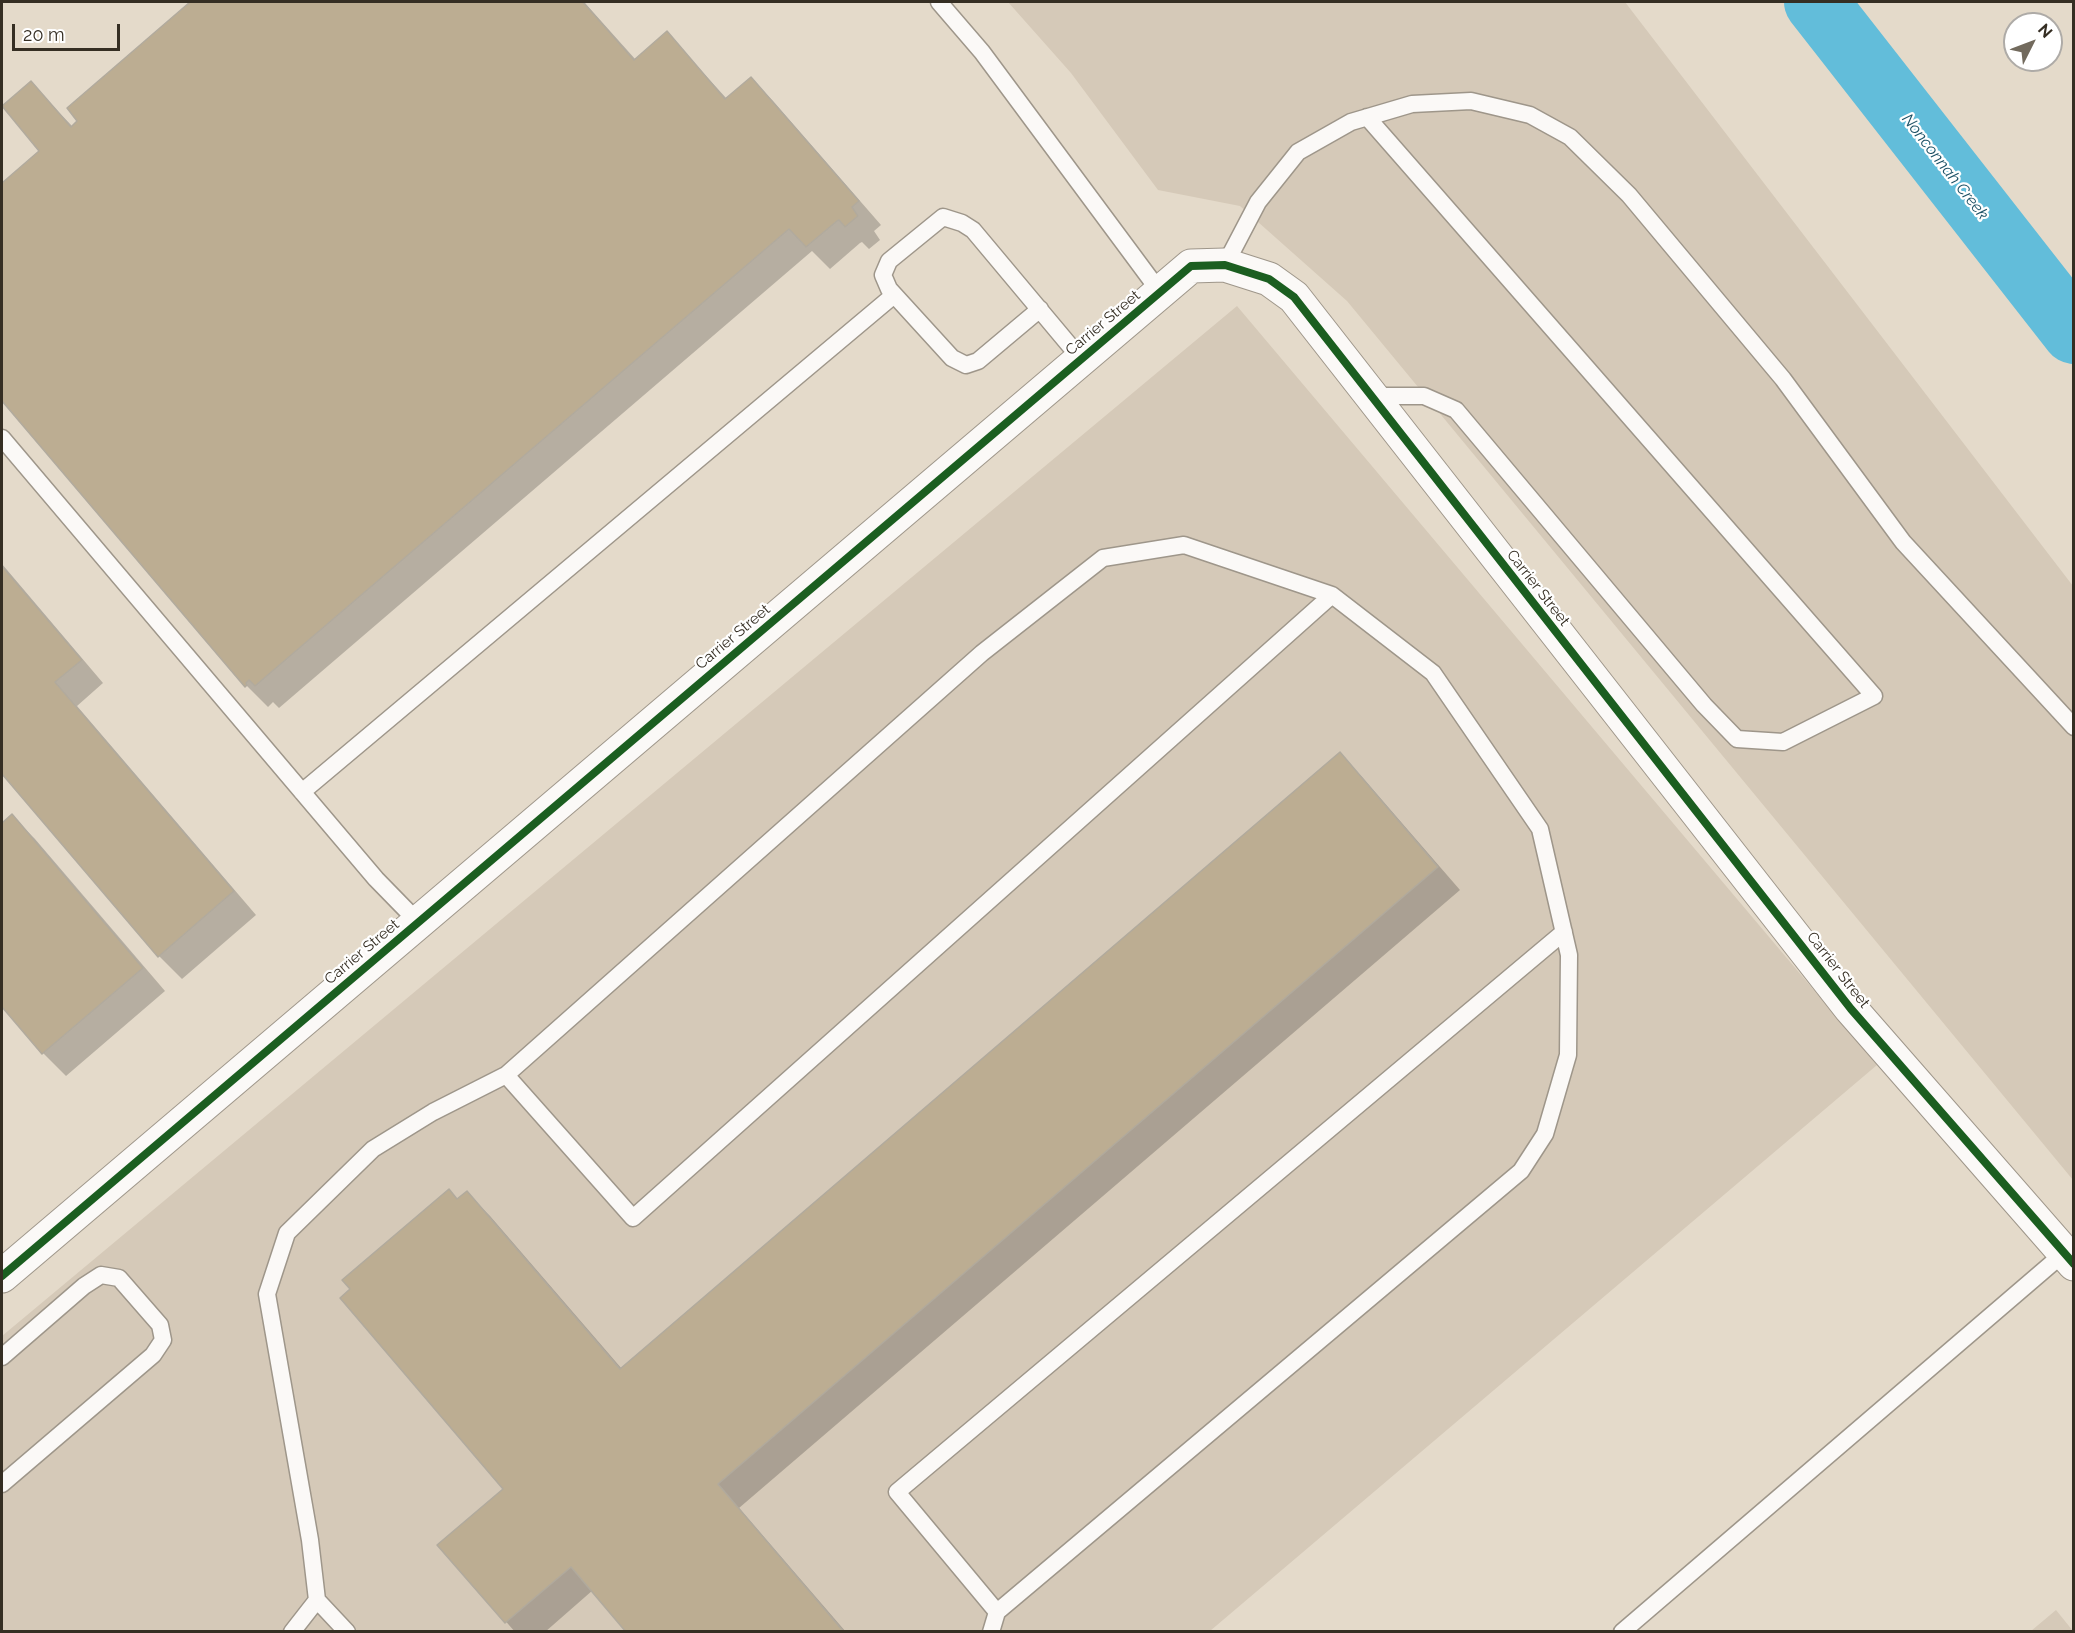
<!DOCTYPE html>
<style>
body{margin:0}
#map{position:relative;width:2075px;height:1633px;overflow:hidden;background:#e4daca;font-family:Raleway,sans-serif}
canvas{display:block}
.frame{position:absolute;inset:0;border:3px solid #352e23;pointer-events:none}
.north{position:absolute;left:2003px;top:12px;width:60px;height:60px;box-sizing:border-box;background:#fff;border:2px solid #aeaba7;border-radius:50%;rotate:48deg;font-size:16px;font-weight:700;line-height:24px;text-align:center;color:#352e23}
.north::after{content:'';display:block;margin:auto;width:21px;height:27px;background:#726a5d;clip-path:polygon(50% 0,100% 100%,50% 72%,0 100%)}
.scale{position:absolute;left:12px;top:24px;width:108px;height:27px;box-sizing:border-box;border:3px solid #352e23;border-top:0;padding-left:8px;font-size:18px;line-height:21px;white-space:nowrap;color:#352e23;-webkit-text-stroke:4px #fff;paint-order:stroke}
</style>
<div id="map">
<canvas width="2075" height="1633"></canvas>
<div class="frame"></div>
<div class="north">N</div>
<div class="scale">20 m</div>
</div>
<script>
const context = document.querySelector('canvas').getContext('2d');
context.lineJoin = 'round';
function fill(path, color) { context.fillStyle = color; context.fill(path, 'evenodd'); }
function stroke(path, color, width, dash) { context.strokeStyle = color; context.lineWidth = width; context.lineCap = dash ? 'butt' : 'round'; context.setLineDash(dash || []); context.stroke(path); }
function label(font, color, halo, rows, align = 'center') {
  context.font = font + ' Raleway,sans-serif'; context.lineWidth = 4.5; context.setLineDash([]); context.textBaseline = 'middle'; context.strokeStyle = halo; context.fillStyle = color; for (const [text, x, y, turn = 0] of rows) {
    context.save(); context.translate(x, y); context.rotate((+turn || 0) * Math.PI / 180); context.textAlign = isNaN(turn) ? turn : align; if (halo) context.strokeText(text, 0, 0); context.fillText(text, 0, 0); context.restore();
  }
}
fill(new Path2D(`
 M1008,2H1625L2073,586V1180L1347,301L1240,206L1158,190L1071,73Z
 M1237,306L1877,1065L1210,1631L2,1632V1336Z
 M2056,1610L2073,1631H2031Z`), '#d5c9b8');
fill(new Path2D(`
 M193,2H584L636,60L667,33L727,99L751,79L773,101L881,225L874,231L880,240L869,249L862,242L860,243L830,269L812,251L279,708L273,702L268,707L245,684L2,398V185L41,151L31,83L73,127L79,121L69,108Z
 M2,564L103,683L77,706L256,915L182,979L159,956L2,772Z
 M1339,754L1362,777L1460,890L739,1508L846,1632H628L593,1590L545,1632H515L440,1545L505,1489L458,1200L467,1193L490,1216L622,1369Z
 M12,816L35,839L165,991L66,1076L43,1053L2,1004V825Z`), '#0003');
stroke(new Path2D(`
 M1816,2L2074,332`), '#62bdda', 64);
const building = new Path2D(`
 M190,2H583L634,60L667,31L725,99L751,77L859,201L852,207L858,216L845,227L839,220L837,221L806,247L789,229L255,686L249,680L246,683L247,685L245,687L2,401V183L39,151L2,106L31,81L71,127L77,121L67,108Z
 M2,566L82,660L55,682L234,891L158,957L2,774Z
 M1340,752L1438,867L718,1484L844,1632H626L571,1567L505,1623L437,1545L503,1489L340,1298L350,1289L342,1280L449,1189L457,1199L467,1191L620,1369Z
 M12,814L143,968L42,1054L2,1007V823Z`);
fill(building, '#bcad92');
stroke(building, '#b1aa9d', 1.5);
const lane = new Path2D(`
 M939,2L982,52L1160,292
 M1367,117L1874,696L1783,742L1737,739L1704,705L1456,410L1424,396H1372
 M1225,265L1258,202L1298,152L1351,122L1412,104L1471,101L1530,115L1570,137L1629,195L1783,379L1903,542L2074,727
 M1040,309L978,361L966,365L952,358L889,289L883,275L889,261L943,217L962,223L973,230L1081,359
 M2,438L376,879L418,922
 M302,792L894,295
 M506,1075L633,1218L1332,595
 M2,1357L84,1286L101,1275L119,1278L160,1325L163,1340L153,1355L2,1484
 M317,1600L347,1632
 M997,1612L897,1492L1564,932
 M292,1632L317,1600L310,1540L267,1294L287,1233L373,1149L433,1112L506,1075L982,653L1103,558L1184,545L1332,595L1433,673L1540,829L1569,955L1568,1055L1545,1134L1521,1171L997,1612L991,1632
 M1622,1632L2064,1253`);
const street = new Path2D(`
 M2,1276L1191,266L1225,265L1269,279L1294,297L1851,1009L2074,1264`);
stroke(lane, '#9e968a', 19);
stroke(street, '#9e968a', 35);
stroke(lane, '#fbf9f7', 16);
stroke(street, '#fbf9f7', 33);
stroke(new Path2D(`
 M2,1276L1191,266L1225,265L1269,279L1294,297L1851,1009L2074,1264`), '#1b5e20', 8);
label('15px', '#352e23', '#fff', [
 ["Carrier Street",1103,323,-40],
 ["Carrier Street",1538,588,52],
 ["Carrier Street",733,637,-40],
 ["Carrier Street",362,952,-40],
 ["Carrier Street",1838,970,52]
]);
label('italic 16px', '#1e5266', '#fff', [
 ["Nonconnah Creek",1945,167,52]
]);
</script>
